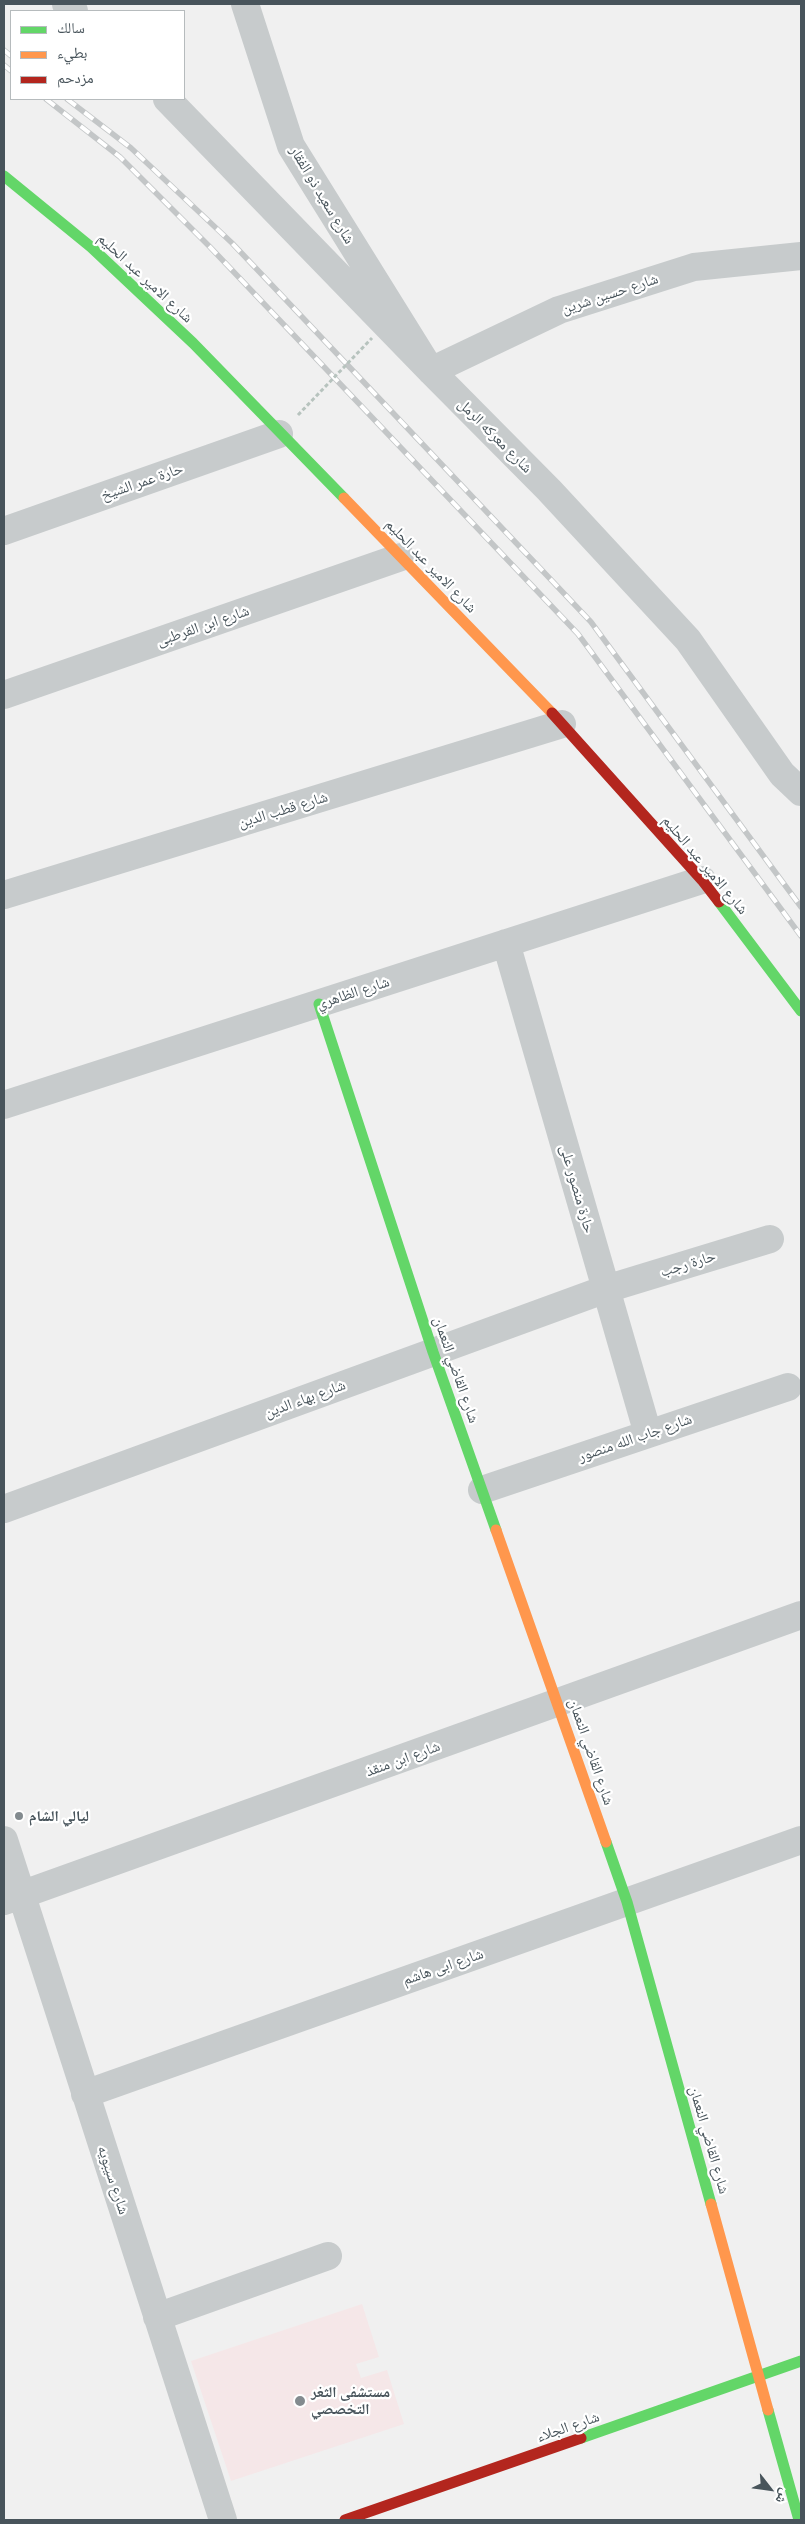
<!DOCTYPE html>
<meta charset="utf-8">
<style>
body{margin:0}
#map{position:relative;width:805px;height:2524px;overflow:hidden;background:#f0f0f0;font-family:Inter,"Noto Naskh Arabic",sans-serif}
canvas{display:block}
.frame{position:absolute;inset:0;border:5px solid #48545b;pointer-events:none}
.legend{position:absolute;left:10px;top:10px;width:175px;height:90px;box-sizing:border-box;background:#fff;border:1px solid #b6bbbd;margin:0;padding:6px 9px;list-style:none;font-size:15px;color:#48545b}
.legend li{display:flex;align-items:center;gap:10px;height:25px}
.legend b{width:25px;border:1px solid #b6bbbd}
.north{position:absolute;left:745px;top:2464px;width:50px;height:50px;-webkit-text-stroke:4px #fff;paint-order:stroke;rotate:120deg;font-size:14px;font-weight:700;line-height:20px;text-align:center;color:#48545b}
.north::after{content:'';display:block;margin:auto;width:18px;height:22px;background:#48545b;clip-path:polygon(50% 0,100% 100%,50% 72%,0 100%)}
</style>
<div id="map">
<canvas width="805" height="2524"></canvas>
<div class="frame"></div>
<ul class="legend">
<li><b style="height:6px;background:#63d668"></b>سالك</li>
<li><b style="height:6px;background:#ff974d"></b>بطيء</li>
<li><b style="height:6px;background:#b3261e"></b>مزدحم</li>
</ul>
<div class="north">ش</div>
</div>
<script>
const context = document.querySelector('canvas').getContext('2d');
context.lineJoin = 'round';
function fill(path, color) { context.fillStyle = color; context.fill(path, 'evenodd'); }
function stroke(path, color, width, dash) { context.strokeStyle = color; context.lineWidth = width; context.lineCap = dash ? 'butt' : 'round'; context.setLineDash(dash || []); context.stroke(path); }
function label(font, color, halo, rows, align = 'center') {
  context.font = font + ' Inter,"Noto Naskh Arabic",sans-serif'; context.lineWidth = 4.5; context.setLineDash([]); context.textBaseline = 'middle'; context.strokeStyle = halo; context.fillStyle = color; for (const [text, x, y, turn = 0] of rows) {
    context.save(); context.translate(x, y); context.rotate((+turn || 0) * Math.PI / 180); context.textAlign = isNaN(turn) ? turn : align; if (halo) context.strokeText(text, 0, 0); context.fillText(text, 0, 0); context.restore();
  }
}
fill(new Path2D(`
 M362,2304L379,2357L356,2364L361,2378L387,2370L404,2424L231,2481L191,2361Z`), '#f5e7e8');
stroke(new Path2D(`
 M66,4L74,11
 M245,4L291,146L431,371L559,310L694,267L801,256
 M167,99L431,371L549,490L688,640L782,774L801,792
 M4,531L279,434
 M4,695L401,557
 M4,895L562,724
 M506,943L648,1434
 M4,1105L702,880
 M482,1490L788,1387
 M4,1509L606,1289L770,1239
 M4,1840L223,2520
 M4,1901L801,1615
 M85,2094L801,1840
 M157,2317L328,2256`), '#c7cbcc', 28);
stroke(new Path2D(`
 M4,176L91,247L193,343L344,498
 M719,902L801,1011
 M319,1004L433,1352L496,1530
 M606,1842L627,1902L711,2204
 M768,2410L799,2520
 M581,2438L801,2361`), '#63d668', 11);
stroke(new Path2D(`
 M344,498L552,713
 M496,1530L606,1842
 M711,2204L768,2410`), '#ff974d', 11);
stroke(new Path2D(`
 M552,713L702,880L719,902
 M345,2520L581,2438`), '#b3261e', 11);
const rail = new Path2D(`
 M4,50L11,56
 M4,65L11,71
 M46,99L120,157L210,247L578,634L801,936
 M67,99L131,148L232,243L591,622L801,907`);
stroke(rail, '#c3c6c7', 5.5);
stroke(rail, '#fff', 4, [11]);
stroke(new Path2D(`
 M298,415L372,338`), '#b7c3be', 3, [4, 2.5]);
for (const [x, y, r, color] of [
 [19,1816,5,"#838b8f"],
 [300,2401,6,"#838b8f"]
]) { const dot = new Path2D(); dot.arc(x, y, r, 0, 2 * Math.PI); context.fillStyle = color; context.fill(dot); stroke(dot, '#fff', 2); }
label('15px', '#48545b', '#fff', [
 ["شارع سعيد ذو الفقار",322,195,59],
 ["شارع الامير عبد الحليم",145,278,43],
 ["شارع حسين شرين",610,294,-18],
 ["شارع معركه الرمل",495,436,45],
 ["حارة عمر الشيخ",142,482,-19],
 ["شارع الامير عبد الحليم",431,566,46],
 ["شارع ابن القرطبى",203,626,-19],
 ["شارع قطب الدين",283,810,-17],
 ["شارع الامير عبد الحليم",705,865,50],
 ["شارع الظاهري",353,993,-18],
 ["حارة منصور على",577,1189,74],
 ["حارة رجب",688,1264,-17],
 ["شارع القاضي النعمان",456,1370,71],
 ["شارع بهاء الدين",305,1399,-20],
 ["شارع جاب الله منصور",635,1438,-19],
 ["شارع القاضي النعمان",591,1752,71],
 ["شارع ابن منقذ",403,1759,-20],
 ["شارع ابى هاشم",443,1967,-19],
 ["شارع القاضي النعمان",709,2140,74],
 ["شارع سيبويه",113,2180,72],
 ["شارع الجلاء",568,2427,-19]
]);
label('bold 15px', '#48545b', '#fff', [
 ["ليالي الشام",29,1816],
 ["مستشفى الثغر",311,2392],
 ["التخصصي",311,2409]
], 'left');
</script>
